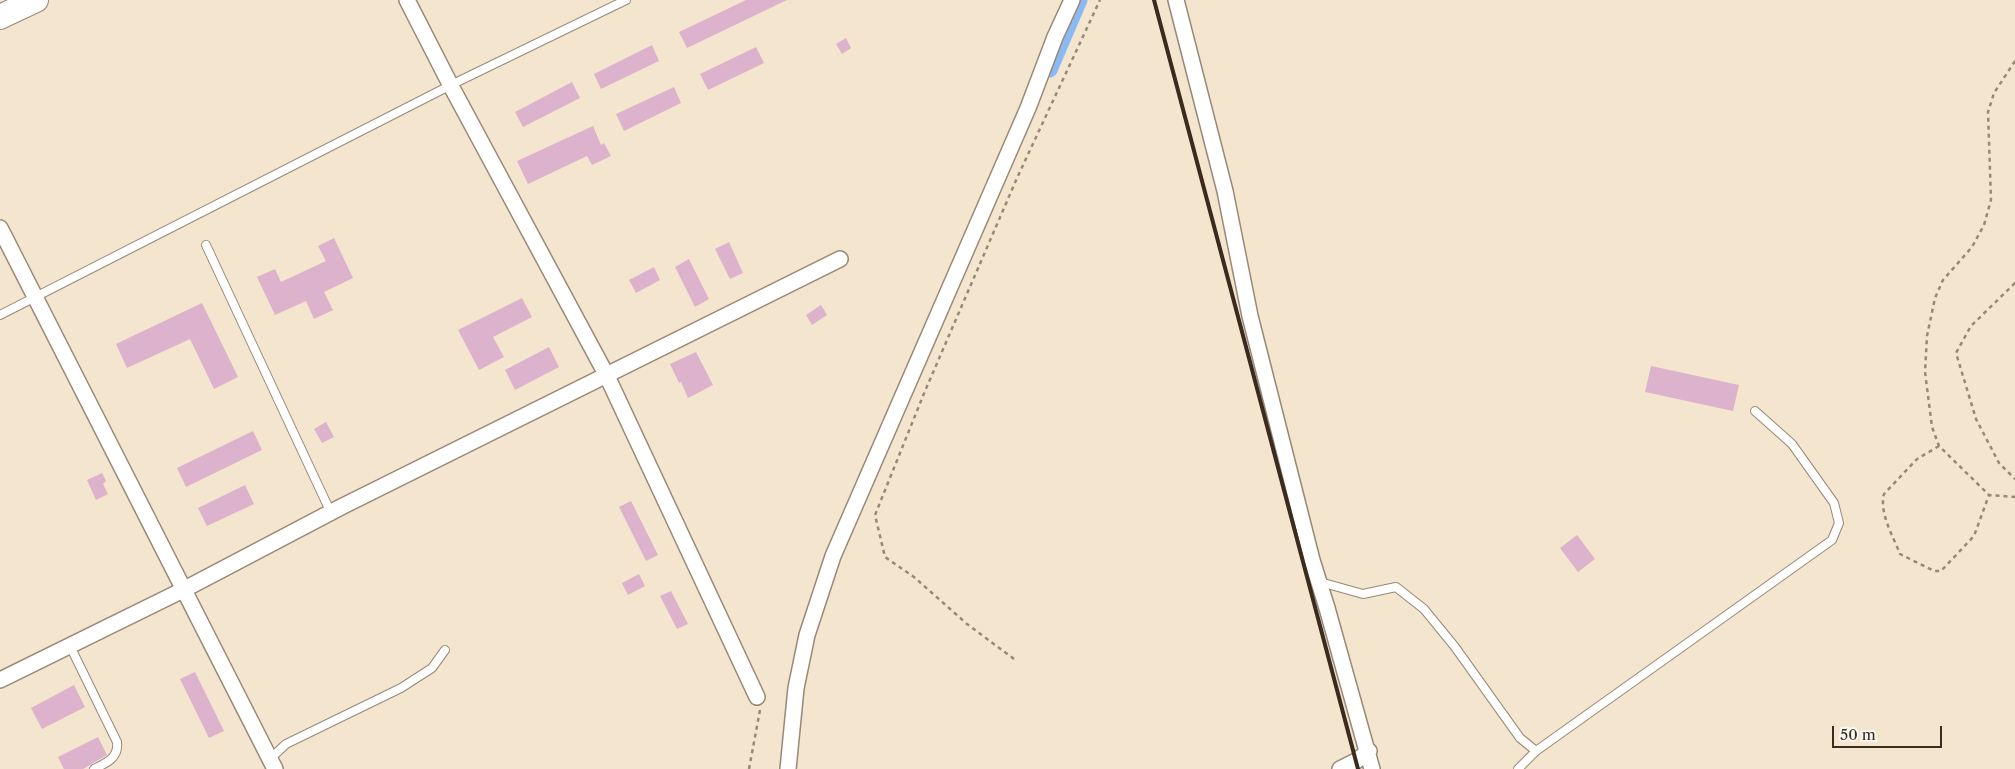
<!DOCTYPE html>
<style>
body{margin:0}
#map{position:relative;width:2015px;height:769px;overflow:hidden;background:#f4e5cf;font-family:"Libre Caslon Text",serif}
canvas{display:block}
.scale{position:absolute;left:1832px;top:726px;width:110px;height:22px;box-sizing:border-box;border:2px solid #3b2a1e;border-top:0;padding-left:6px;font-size:15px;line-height:18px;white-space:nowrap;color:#3b2a1e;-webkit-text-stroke:4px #f6f6f2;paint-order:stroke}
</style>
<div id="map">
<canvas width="2015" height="769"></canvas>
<div class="scale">50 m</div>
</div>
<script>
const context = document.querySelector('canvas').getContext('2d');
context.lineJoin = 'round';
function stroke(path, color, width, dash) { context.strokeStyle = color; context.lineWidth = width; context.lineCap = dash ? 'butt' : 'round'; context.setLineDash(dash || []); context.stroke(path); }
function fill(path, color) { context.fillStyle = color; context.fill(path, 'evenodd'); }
stroke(new Path2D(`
 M1050,70L1080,0`), '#8abaf6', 15);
fill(new Path2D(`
 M746,0H787L687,48L679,32Z
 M846,38L851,48L842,54L836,44Z
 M652,45L659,61L601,89L594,74Z
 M756,47L764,63L708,90L700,74Z
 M572,82L580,98L523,127L515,112Z
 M674,87L681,103L624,131L616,114Z
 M593,126L601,145L604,143L611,156L592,165L587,156L528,184L517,161Z
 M334,238L353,278L324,292L333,310L314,319L306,301L275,315L257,277L275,269L281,282L326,261L318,246Z
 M729,242L743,273L730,279L715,249Z
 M689,259L709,299L695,307L675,267Z
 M654,267L660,280L636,293L629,280Z
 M522,298L532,317L493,337L504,357L479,370L458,330Z
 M202,303L238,377L214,389L190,339L127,368L116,344Z
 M821,305L827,315L812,325L806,315Z
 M549,347L559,367L515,390L505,370Z
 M696,352L713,385L688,398L681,382L679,383L670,364Z
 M1651,366L1739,385L1733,411L1645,392Z
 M326,422L334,437L322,443L314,429Z
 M253,431L262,450L186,487L177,468Z
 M102,473L106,481L103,484L108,494L96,500L87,480Z
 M245,485L254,504L207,526L198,508Z
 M631,501L658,555L646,561L619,507Z
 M1577,535L1595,559L1578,572L1560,548Z
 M639,574L645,586L628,595L622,583Z
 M671,591L688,624L677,629L660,596Z
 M195,672L224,731L209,738L180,679Z
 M74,685L85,707L42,729L31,708Z
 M98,737L107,755L83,769H64L58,757Z`), '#ddb2cc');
const lane = new Path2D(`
 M206,245L331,513
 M0,315L455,83L626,0
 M1320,582L1363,594L1396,587L1424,609L1455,647L1520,738L1536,751L1832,540L1839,523L1834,503L1792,444L1755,411
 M70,646L117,742C119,758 106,763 94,769
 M270,759L286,744L401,688L432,668L445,650
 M1518,769L1536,751`);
const street = new Path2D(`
 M407,0L451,86L607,376L757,697
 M1176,0L1225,191L1250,316L1312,560L1327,608L1372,769
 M0,228L275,769
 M0,680L183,590L341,507L840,259
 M788,769L796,688L807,635L833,556L1028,108L1055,37L1072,0
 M1340,769L1356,761L1369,751`);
const primary = new Path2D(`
 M0,17L36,0`);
stroke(lane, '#988876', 10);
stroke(street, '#988876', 18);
stroke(primary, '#988876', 26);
stroke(new Path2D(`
 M2015,61L1994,93L1988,112L1991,200L1984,225L1972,247L1943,280L1935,298L1927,336L1925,372L1932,427L1939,446L1989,495L2015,497
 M2015,283L1971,326L1956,353L1976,419L1999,463L2015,479
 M1939,446L1917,459L1884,494C1879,513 1893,536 1900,554L1934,571H1941L1974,536L1989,495
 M1014,659L967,624L914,577L885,557L875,515L925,391L1017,178L1100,0
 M749,769L760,710`), '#988876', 2.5, [4, 4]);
stroke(lane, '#fff', 8);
stroke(street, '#fff', 15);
stroke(primary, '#fff', 24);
stroke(new Path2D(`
 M1154,0L1358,769`), '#3b2a1e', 4);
</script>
